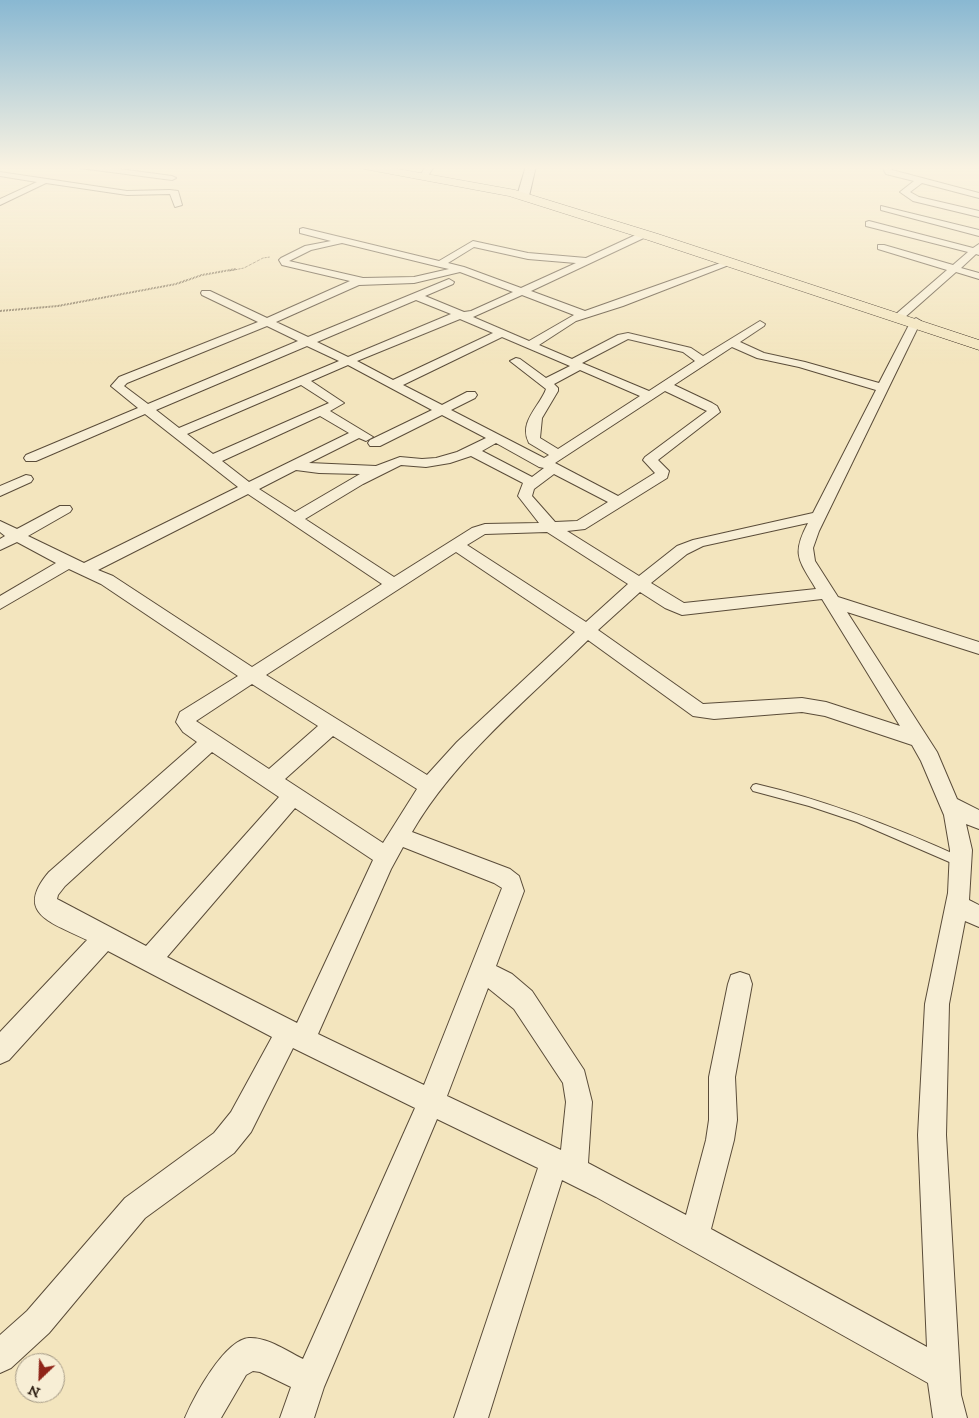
<!DOCTYPE html>
<style>
body{margin:0}
#map{position:relative;width:979px;height:1418px;overflow:hidden;background:#f3e5be;font-family:"IM FELL DW Pica",serif}
canvas{display:block}
.north{position:absolute;left:15px;top:1353px;width:50px;height:50px;box-sizing:border-box;background:#f7eed5;border:1px solid #a49985;border-radius:50%;rotate:204deg;font-size:14px;font-weight:700;line-height:20px;text-align:center;color:#27190d}
.north::after{content:'';display:block;margin:auto;width:18px;height:22px;background:#8f2418;clip-path:polygon(50% 0,100% 100%,50% 72%,0 100%)}
</style>
<div id="map">
<canvas width="979" height="1418"></canvas>
<div class="north">N</div>
</div>
<script>
const context = document.querySelector('canvas').getContext('2d');
context.lineJoin = 'round';
function stroke(path, color, width, dash) { context.strokeStyle = color; context.lineWidth = width; context.lineCap = dash ? 'butt' : 'round'; context.setLineDash(dash || []); context.stroke(path); }
function fill(path, color) { context.fillStyle = color; context.fill(path, 'evenodd'); }
const lane = new Path2D(`
 M756,784C829,801 897,828 965,859L966,862L965,865L961,867L857,822L809,806L753,791L751,788L753,785Z`);
const street = new Path2D(`
 M76,166H97L172,176L176,178L172,180L80,168Z
 M426,166H434L428,176H422L421,174Z
 M882,166H890L892,170L979,193V198L922,183L910,192L919,197L979,211V217L913,201L900,192L914,181L886,174Z
 M0,172L127,191L170,190L178,191L182,205L175,207L170,194L127,195L46,183L0,205V199L37,182L0,176Z
 M881,206L979,230V236L881,210Z
 M869,221L973,248L979,244V255L976,254L961,268L979,273V279L956,272L904,318H896L895,316L896,314L947,270L878,249V245H884L953,265L968,252L866,226V222Z
 M303,228L439,261L473,241L528,253L586,258L642,232H648V236L531,291L585,311L726,261H732L734,263L623,306L576,321L539,345L572,359L618,335L628,333L691,348L703,356L760,321L765,324L764,326L740,342L764,353L805,362L879,383L911,321L916,318L921,321L819,531L813,548L815,561L838,597L979,642V654L847,612L937,752L957,799L979,810V829L966,824L972,850L969,900L979,905V927L965,921L949,1004L946,1135L961,1395L967,1418H933L928,1383L596,1197L562,1180L488,1418H454L538,1168L437,1119L324,1387L314,1418H280L291,1387L260,1372L253,1371L246,1375L221,1418H185C194,1397 224,1340 249,1338C267,1337 287,1351 303,1359L415,1108L293,1048L251,1132L234,1153L145,1218L49,1333L11,1368L0,1373V1335L27,1311L125,1198L214,1133L231,1112L272,1037L108,951L9,1060L0,1064V1032L87,940C53,923 13,914 49,872L197,742L183,732L176,722L180,712L238,676L101,584L69,569L0,609V596L56,563L17,542L0,550V539L5,536L0,532V521L17,529L60,506H70L72,509L70,512L28,536L84,563L238,487L145,414L36,461H26L24,458L26,455L138,408L111,386L119,377L258,322L202,295L201,293L202,291H210L267,318L350,281L282,265L279,260L281,258L305,246L331,241L300,233V229ZM342,243L440,267L449,269L414,277L363,278L289,261L311,250ZM474,247L528,259L576,263L521,288L464,267L448,263ZM460,272L513,292L471,311L464,312L425,296L453,284L454,282L449,279L308,337L276,322L359,285L414,283ZM522,295L574,315L529,341L473,317ZM416,300L451,314L348,357L317,342ZM460,319L493,333L393,380L357,361ZM267,326L298,341L148,404L124,386L127,383ZM502,337L570,366L546,378L520,359L516,358L510,361L546,389C540,406 518,422 529,443L549,455L544,458L451,410L475,398L477,395L475,392H467L442,405L403,385ZM628,339L683,352L695,361L649,391L582,363ZM307,346L339,361L179,428L156,410ZM732,347L757,358L799,367L876,390L813,513L693,540L677,546L639,576L567,531L585,529L667,478L669,471L658,460L720,412L717,406L712,403L674,385ZM348,365L432,410L370,440L368,443L370,446H380L442,415L486,438L457,452L436,458L422,459L400,457L376,466L309,463L359,438L366,441L373,437L330,411L344,403L311,381ZM580,370L640,396L558,449L540,438L542,418L558,391V388L554,384ZM301,385L329,403L213,454L187,434ZM665,391L707,411L645,457L643,460L655,473L618,496L555,463ZM320,416L349,433L249,482L222,461ZM496,443L539,467L544,468L532,477L482,451ZM471,456L523,483L518,496L539,523L485,524L472,528L394,577L305,519L363,484L401,465L426,467L450,463ZM296,470L319,473L360,474L295,512L259,489ZM554,474L608,502L577,521L555,522L532,496L534,489ZM248,494L382,584L252,667L113,576L98,570ZM808,523C791,555 799,560 816,589L684,603L651,583L687,554L703,546ZM547,532L628,584L586,622L467,545L485,534ZM456,552L575,632L457,742L427,775L266,675ZM640,592L665,608L682,615L822,599L900,726L826,702L802,698L703,704L598,630ZM588,640L693,716L714,719L802,712L825,716L912,745L921,761L944,815L950,850L948,893L925,1004L918,1135L927,1347L711,1229L734,1140L737,1120L735,1077L752,984L749,975L740,972L731,975L728,984L709,1077V1120L706,1140L686,1215L588,1163L592,1102L584,1070L532,991L512,974L496,966L524,891L519,876L510,869L412,832C454,759 528,699 588,640ZM252,684L318,726L269,769L196,721ZM333,736L417,789L383,843L285,779ZM212,752L279,797L146,946L57,899L58,895L65,886ZM295,808L373,860L297,1023L167,957ZM403,847L494,883L502,888L424,1085L318,1034L391,869ZM488,988L514,1009L563,1083L566,1102L561,1150L447,1096Z
 M26,475L31,476L33,479L31,482L0,496V486Z`);
const secondary = new Path2D(`
 M526,166H536L529,196L523,199L517,196Z`);
const primary = new Path2D(`
 M358,166H382L515,190L658,234L979,340V350L648,240L509,196L364,169Z`);
stroke(lane, '#5a4c39', 2);
stroke(street, '#5a4c39', 2);
stroke(secondary, '#27190d', 2);
stroke(primary, '#27190d', 1);
stroke(new Path2D(`
 M229,271L244,268L263,258L270,257`), '#27190d', 1, [0.5, 1]);
stroke(new Path2D(`
 M0,311L58,306L176,284L202,275L236,269`), '#27190d', 2, [0.5, 1]);
fill(lane, '#f7eed5');
fill(street, '#f7eed5');
fill(secondary, '#f7eed5');
fill(primary, '#f3e5be');
const sky = context.createLinearGradient(0, 0, 0, 364);
sky.addColorStop(0, '#89b8d2');
sky.addColorStop(0.46, '#faf3e2');
sky.addColorStop(1, '#faf3e200');
context.fillStyle = sky;
context.fillRect(0, 0, 979, 364);
</script>
